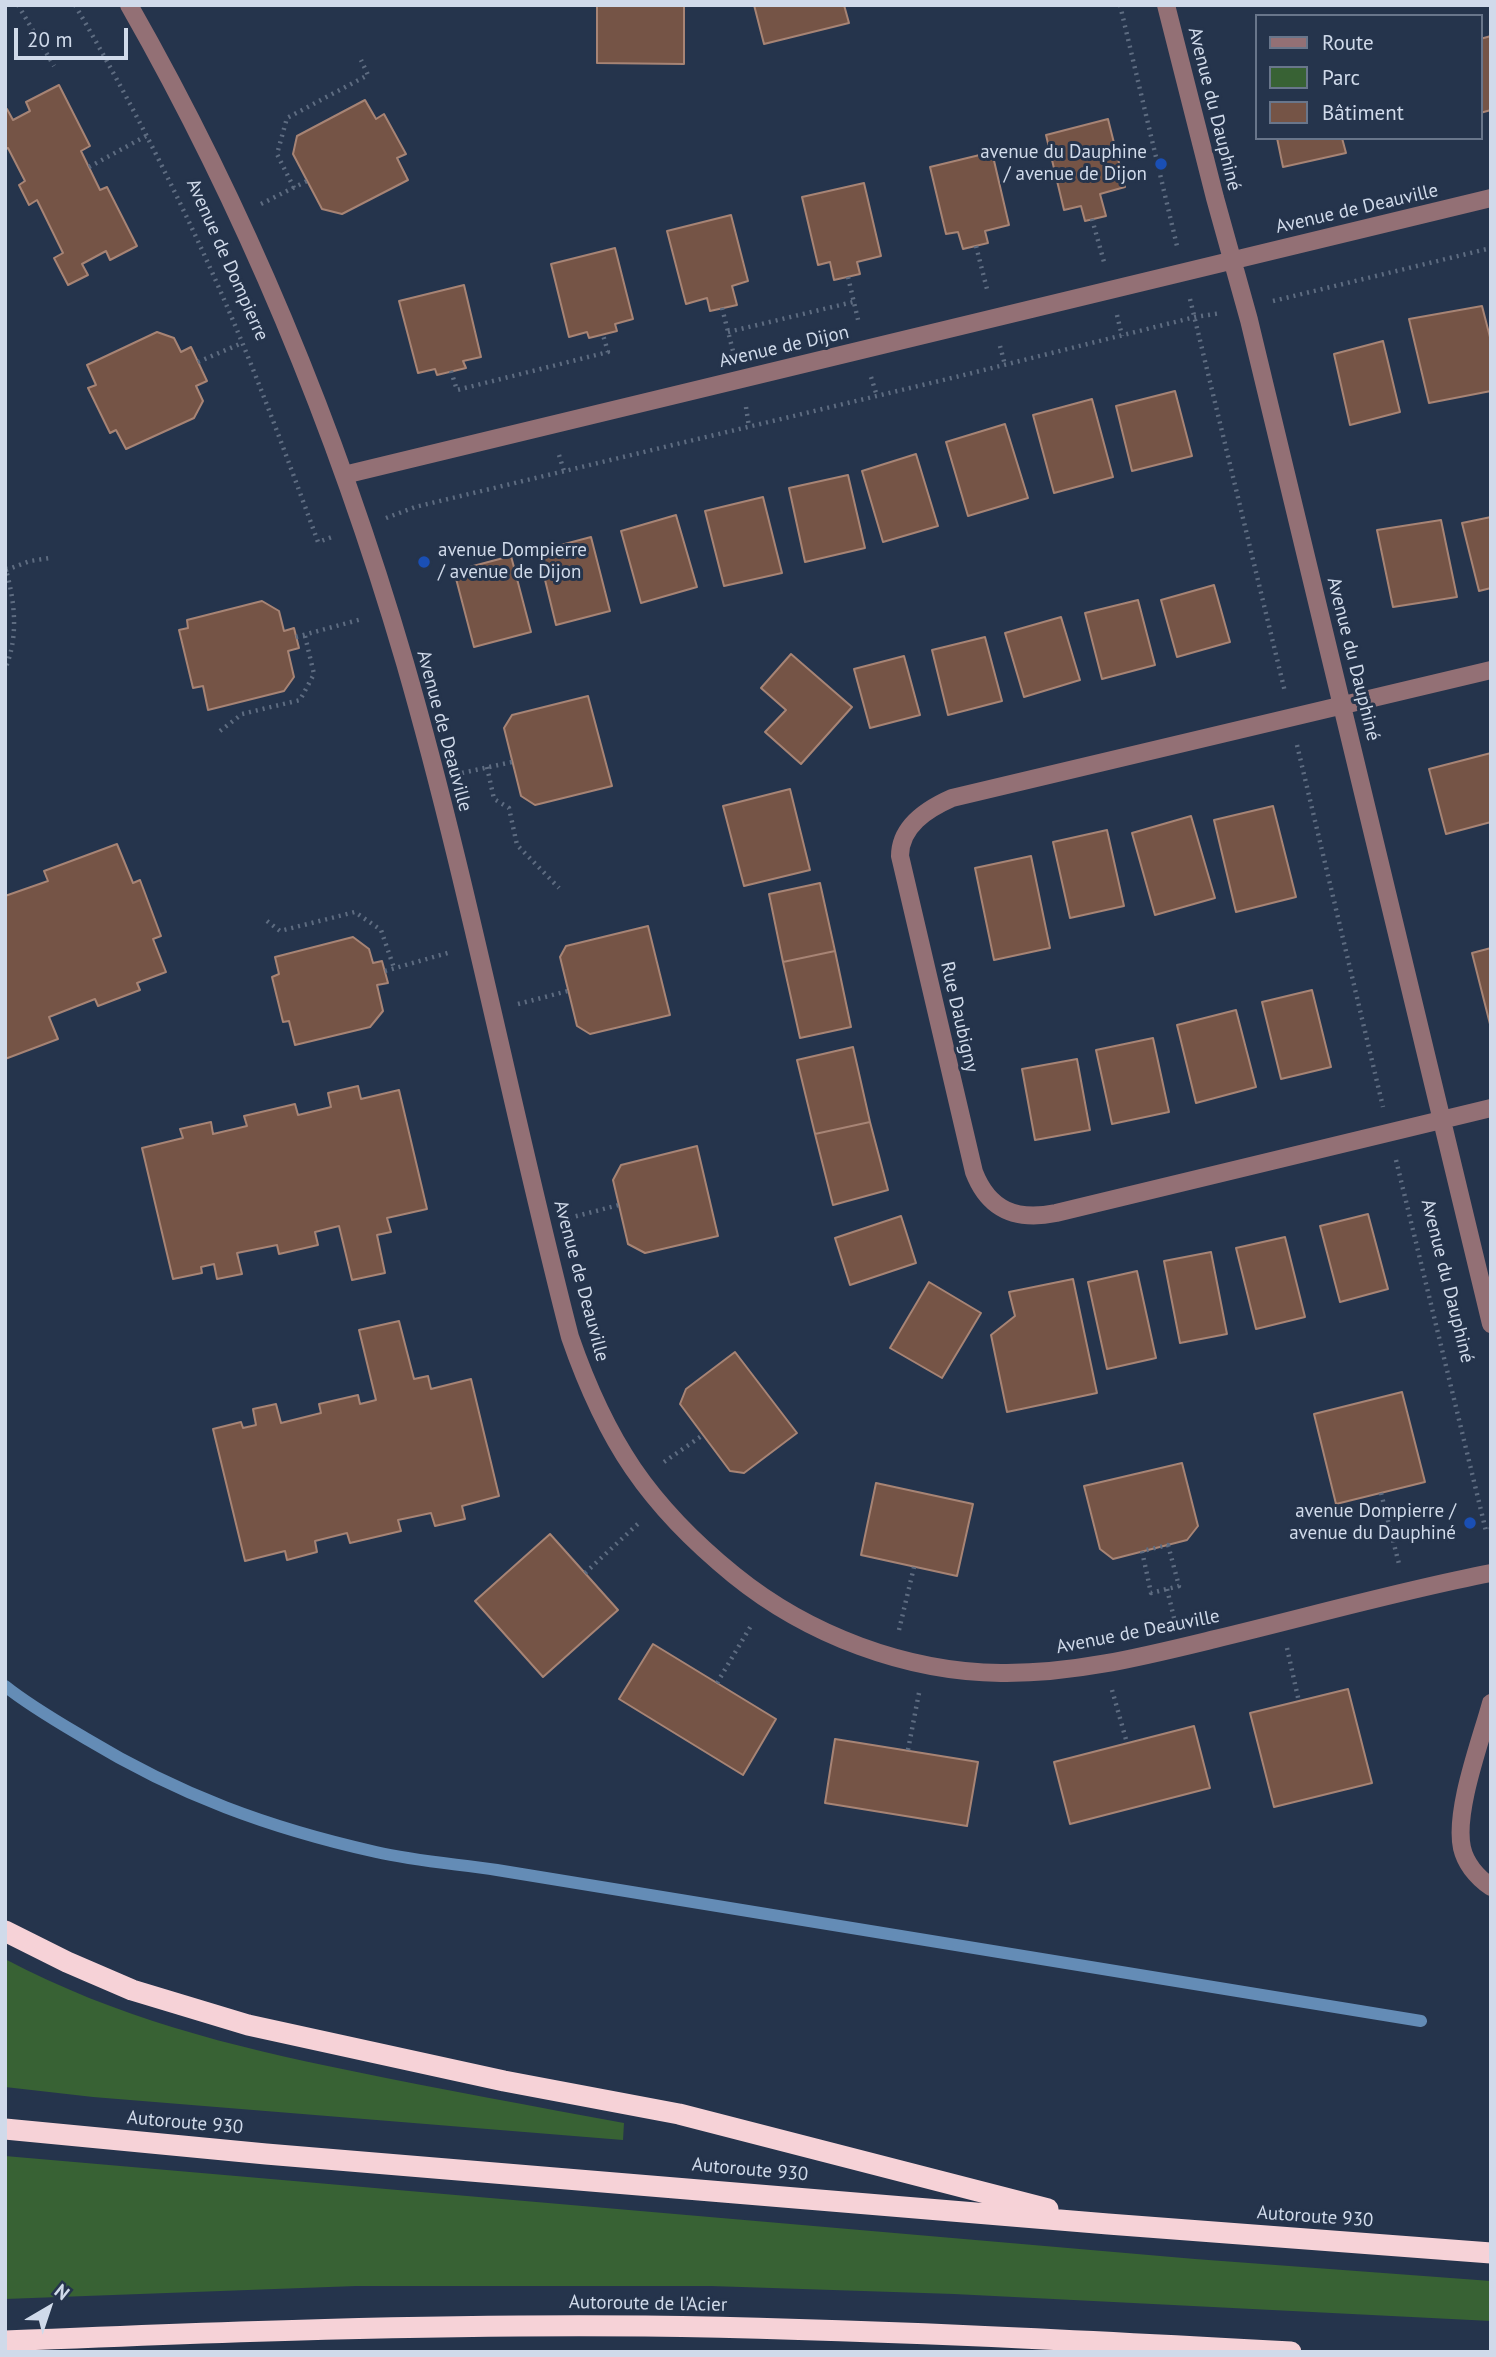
<!DOCTYPE html>
<meta charset="utf-8">
<style>
body{margin:0}
#map{position:relative;width:1496px;height:2357px;overflow:hidden;background:#25344c;font-family:"PT Sans",sans-serif}
canvas{display:block}
.frame{position:absolute;inset:0;border:7px solid #d0daea;pointer-events:none}
.legend{position:absolute;left:1255px;top:14px;width:228px;height:126px;box-sizing:border-box;background:#25344c;border:2px solid #69768b;margin:0;padding:9px 12px;list-style:none;font-size:21px;color:#d0daea}
.legend li{display:flex;align-items:center;gap:14px;height:35px}
.legend b{width:35px;border:2px solid #69768b}
.north{position:absolute;left:14px;top:2273px;width:70px;height:70px;-webkit-text-stroke:5px #25344c;paint-order:stroke;rotate:39deg;font-size:19px;font-weight:700;line-height:28px;text-align:center;color:#d0daea}
.north::after{content:'';display:block;margin:auto;width:24px;height:32px;background:#d0daea;clip-path:polygon(50% 0,100% 100%,50% 72%,0 100%)}
.scale{position:absolute;left:14px;top:28px;width:114px;height:32px;box-sizing:border-box;border:4px solid #d0daea;border-top:0;padding-left:9px;font-size:21px;line-height:24px;white-space:nowrap;color:#d0daea;-webkit-text-stroke:5px #25344c;paint-order:stroke}
</style>
<div id="map">
<canvas width="1496" height="2357"></canvas>
<div class="frame"></div>
<ul class="legend">
<li><b style="height:9px;background:#937075"></b>Route</li>
<li><b style="height:19px;background:#386234"></b>Parc</li>
<li><b style="height:19px;background:#755446"></b>Bâtiment</li>
</ul>
<div class="north">N</div>
<div class="scale">20 m</div>
</div>
<script>
const context = document.querySelector('canvas').getContext('2d');
context.lineJoin = 'round';
function fill(path, color) { context.fillStyle = color; context.fill(path, 'evenodd'); }
function stroke(path, color, width, dash) { context.strokeStyle = color; context.lineWidth = width; context.lineCap = dash ? 'butt' : 'round'; context.setLineDash(dash || []); context.stroke(path); }
function label(font, color, halo, rows, align = 'center') {
  context.font = font + ' "PT Sans",sans-serif'; context.lineWidth = 6; context.setLineDash([]); context.textBaseline = 'middle'; context.strokeStyle = halo; context.fillStyle = color; for (const [text, x, y, turn = 0] of rows) {
    context.save(); context.translate(x, y); context.rotate((+turn || 0) * Math.PI / 180); context.textAlign = isNaN(turn) ? turn : align; if (halo) context.strokeText(text, 0, 0); context.fillText(text, 0, 0); context.restore();
  }
}
fill(new Path2D(`
 M5,1959C117,2018 229,2046 352,2071C443,2090 533,2106 624,2123L623,2140L93,2097L5,2087Z
 M5,2156L1195,2259L1491,2281V2321L954,2294L711,2286H356L5,2299Z`), '#386234');
stroke(new Path2D(`
 M5,1686C30,1706 58,1722 85,1738C179,1795 269,1828 376,1852C415,1861 457,1864 497,1870L1421,2021`), '#648cb6', 12);
const building = new Path2D(`
 M597,5H684V64L597,63Z
 M754,5H844L849,23L764,44Z
 M1491,36V110L1480,113V39Z
 M59,85L90,146L81,151L100,190L107,187L137,246L110,260L106,251L82,264L88,275L68,285L54,258L63,253L37,200L29,205L19,185L25,181L8,148L5,149V110L7,109L13,120L30,111L26,102Z
 M365,100L376,119L384,114L406,154L397,158L408,180L342,214L322,209L293,154L297,136Z
 M1108,119L1125,187L1100,194L1106,216L1085,221L1081,206L1064,210L1046,135Z
 M1277,138H1342L1346,153L1283,167Z
 M992,152L1009,225L985,231L988,243L963,249L958,232L946,234L930,167Z
 M864,183L881,256L857,262L860,274L834,280L830,262L818,265L802,197Z
 M731,215L748,281L732,286L737,305L710,311L707,298L686,304L667,231Z
 M615,248L633,319L615,324L617,331L589,338L587,332L569,337L551,264Z
 M464,285L481,357L463,361L466,368L437,375L435,369L418,373L399,301Z
 M1482,306L1491,341V391L1429,403L1409,319Z
 M157,332L174,338L181,352L191,347L207,381L196,386L203,401L194,418L126,449L116,430L110,433L88,388L96,385L87,365Z
 M1383,341L1400,412L1350,425L1334,354Z
 M1175,391L1192,456L1132,471L1116,406Z
 M1092,399L1113,477L1054,493L1033,415Z
 M1005,424L1028,498L968,516L946,442Z
 M916,454L938,526L883,542L862,471Z
 M848,475L865,548L805,562L789,488Z
 M763,497L782,573L724,586L705,511Z
 M676,515L697,587L641,603L621,531Z
 M1491,517V588L1479,591L1462,523Z
 M1441,520L1457,597L1393,607L1377,530Z
 M591,537L610,611L556,625L538,551Z
 M511,556L531,632L474,647L454,571Z
 M1214,585L1230,642L1177,657L1161,600Z
 M1138,600L1155,665L1102,679L1085,613Z
 M262,601L279,611L284,631L294,628L299,648L288,651L294,677L284,691L208,710L203,686L193,688L179,630L188,628L187,620Z
 M1061,617L1080,680L1024,697L1005,633Z
 M985,637L1002,701L948,715L932,650Z
 M791,654L852,707L801,764L765,732L786,710L761,688Z
 M904,656L920,715L870,728L854,669Z
 M588,696L612,786L535,805L521,796L504,728L512,715Z
 M1491,753V822L1446,834L1429,769Z
 M790,789L810,870L744,886L723,806Z
 M1273,806L1296,897L1236,912L1214,820Z
 M1191,816L1215,898L1155,915L1132,833Z
 M1107,830L1124,906L1070,918L1053,842Z
 M117,844L133,883L140,880L161,936L153,939L166,972L137,983L140,990L98,1006L95,999L49,1017L58,1039L5,1059V896L48,881L44,871Z
 M1031,856L1050,948L994,960L975,868Z
 M820,883L835,951L783,962L769,894Z
 M648,926L670,1015L590,1034L577,1026L560,957L566,946Z
 M353,937L369,949L373,963L382,961L388,983L377,985L383,1011L370,1027L295,1045L289,1021L283,1022L272,977L279,974L275,957Z
 M1491,948V1028L1472,953Z
 M835,951L851,1027L800,1038L783,962Z
 M1312,990L1331,1067L1281,1079L1262,1002Z
 M1236,1010L1256,1087L1196,1103L1177,1025Z
 M1153,1038L1169,1112L1112,1124L1096,1050Z
 M853,1047L870,1122L815,1134L797,1060Z
 M1077,1059L1090,1130L1035,1140L1022,1069Z
 M358,1086L361,1099L399,1090L427,1209L387,1218L391,1232L377,1235L385,1273L352,1280L339,1226L315,1232L318,1245L279,1254L277,1245L237,1253L242,1274L217,1279L214,1264L201,1267L202,1273L173,1279L142,1148L183,1138L180,1129L211,1122L213,1134L247,1126L244,1116L295,1104L298,1115L331,1107L328,1093Z
 M870,1122L888,1190L833,1205L815,1134Z
 M697,1146L718,1236L645,1253L628,1244L613,1180L621,1165Z
 M1368,1214L1388,1289L1340,1302L1320,1226Z
 M901,1216L916,1263L850,1285L835,1238Z
 M1285,1237L1305,1317L1256,1329L1236,1248Z
 M1211,1252L1227,1334L1180,1343L1164,1261Z
 M1137,1271L1156,1358L1107,1369L1088,1282Z
 M1073,1279L1097,1393L1007,1412L991,1335L1015,1316L1009,1292Z
 M929,1282L981,1313L942,1378L890,1348Z
 M399,1321L414,1379L428,1376L431,1389L471,1379L499,1496L462,1506L465,1519L435,1526L431,1513L398,1520L401,1531L350,1543L347,1533L315,1541L317,1552L287,1560L285,1551L245,1561L213,1429L241,1422L243,1428L256,1425L253,1409L276,1404L281,1423L321,1413L319,1404L358,1395L360,1404L376,1400L359,1330Z
 M735,1352L797,1433L744,1473L730,1471L680,1404L686,1389Z
 M1402,1392L1425,1482L1336,1504L1314,1414Z
 M1182,1463L1198,1526L1187,1540L1113,1559L1100,1549L1084,1486Z
 M876,1483L973,1504L957,1576L861,1555Z
 M550,1534L618,1610L543,1677L475,1601Z
 M653,1644L776,1719L743,1775L619,1699Z
 M1348,1689L1372,1783L1274,1807L1250,1713Z
 M1194,1726L1210,1788L1070,1824L1054,1762Z
 M835,1739L978,1762L967,1826L825,1803Z`);
fill(building, '#755446');
stroke(building, '#a78475', 2);
stroke(new Path2D(`
 M18,5L54,66
 M75,5C146,127 209,256 260,387C280,438 299,490 318,542L335,536
 M1120,5L1177,246
 M89,167L146,136
 M294,188L277,154L287,118L368,75L361,60
 M261,204L307,181
 M1092,219L1104,262
 M976,246L988,293
 M848,277L859,324
 M1190,299L1285,692
 M1273,301L1491,248
 M722,308L734,355
 M1117,315L1122,336
 M728,332L853,302
 M1000,346L1005,365
 M198,362L242,343
 M451,371L457,390L608,352L603,335
 M871,377L877,396
 M746,407L749,427
 M559,455L564,471
 M386,518L415,507L964,375L1195,317L1221,313
 M5,567C15,600 19,637 5,669
 M6,570L30,561L50,558
 M296,637L362,619
 M220,731L242,714L300,700L314,674L305,636
 M1297,745L1383,1107
 M487,767L494,799L509,808L517,845L559,888
 M462,773L512,762
 M267,921L280,931L355,912L381,930L394,968
 M385,971L451,952
 M518,1004L568,991
 M1396,1160L1486,1531L1491,1529
 M569,1218L619,1205
 M664,1462L703,1435
 M1381,1493L1399,1564
 M1168,1545L1179,1586L1151,1593L1142,1551Z
 M585,1573L641,1521
 M1167,1589L1175,1622
 M899,1630L914,1567
 M1287,1648L1299,1702
 M717,1683L752,1624
 M1112,1690L1127,1743
 M908,1750L919,1693`), '#5e6c81', 4.5, [2, 5]);
stroke(new Path2D(`
 M129,5C247,212 338,434 405,663C469,885 512,1113 570,1337C606,1441 648,1505 734,1575C808,1635 906,1672 1001,1673C1074,1674 1145,1656 1215,1639C1307,1617 1398,1591 1491,1573
 M1166,5L1215,198L1249,320L1491,1324
 M344,475L1491,198
 M1491,670L952,798C927,809 900,826 900,856L974,1172C989,1211 1017,1221 1056,1213L1491,1108
 M1491,1703C1481,1740 1454,1811 1462,1848C1466,1865 1477,1877 1491,1887`), '#937075', 18);
stroke(new Path2D(`
 M5,1931L67,1962L132,1990L248,2025L504,2081L679,2114L1048,2209
 M5,2129L266,2154L1108,2224L1491,2253
 M5,2341C218,2332 432,2324 645,2326C860,2329 1076,2340 1291,2352`), '#f6d2d7', 21);
for (const [x, y, r, color] of [
 [1161,164,7,"#1a4fb4"],
 [424,562,7,"#1a4fb4"],
 [1470,1523,7,"#1a4fb4"]
]) { const dot = new Path2D(); dot.arc(x, y, r, 0, 2 * Math.PI); context.fillStyle = color; context.fill(dot); stroke(dot, '#25344c', 2.5); }
label('19px', '#d0daea', '#25344c', [
 ["Avenue du Dauphiné",1214,109,76],
 ["Avenue de Deauville",1357,209,-13],
 ["Avenue de Dompierre",227,260,66],
 ["Avenue de Dijon",784,347,-13],
 ["Avenue du Dauphiné",1353,659,76],
 ["Avenue de Deauville",444,731,75],
 ["Rue Daubigny",959,1017,77],
 ["Avenue de Deauville",581,1281,75],
 ["Avenue du Dauphiné",1447,1281,76],
 ["Avenue de Deauville",1138,1632,-11],
 ["Autoroute 930",185,2123,5],
 ["Autoroute 930",750,2170,5],
 ["Autoroute 930",1315,2217,4],
 ["Autoroute de l'Acier",648,2304,1]
]);
label('19px', '#d0daea', '#25344c', [
 ["avenue du Dauphine",1147,153],
 ["/ avenue de Dijon",1147,175],
 ["avenue Dompierre",438,551,"left"],
 ["/ avenue de Dijon",438,573,"left"],
 ["avenue Dompierre /",1456,1512],
 ["avenue du Dauphiné",1456,1534]
], 'right');
</script>
